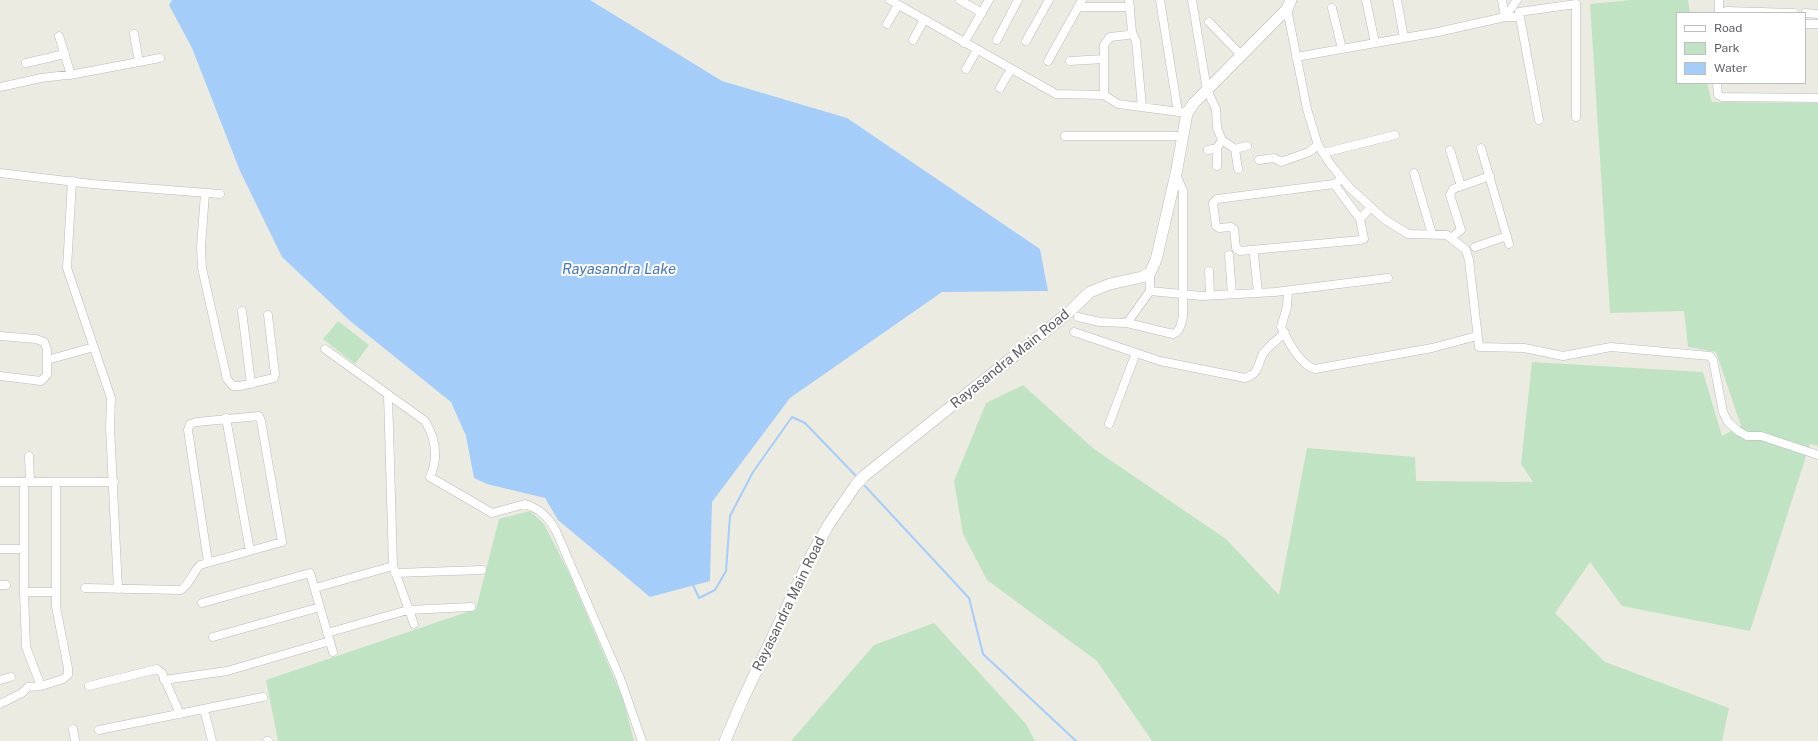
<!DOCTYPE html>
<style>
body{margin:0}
#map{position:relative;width:1818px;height:741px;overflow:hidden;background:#ecebe2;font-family:"Public Sans",sans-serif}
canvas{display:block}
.legend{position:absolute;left:1676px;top:12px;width:130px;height:72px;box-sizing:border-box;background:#fff;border:1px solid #bdbec0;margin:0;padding:5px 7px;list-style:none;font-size:12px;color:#5b5d62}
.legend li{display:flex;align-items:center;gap:8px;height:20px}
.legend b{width:20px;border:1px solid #bdbec0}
</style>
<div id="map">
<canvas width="1818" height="741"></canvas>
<ul class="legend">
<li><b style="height:5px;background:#fff"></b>Road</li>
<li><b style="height:11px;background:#c0e3c3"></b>Park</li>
<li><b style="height:11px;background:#a5cdfa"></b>Water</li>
</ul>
</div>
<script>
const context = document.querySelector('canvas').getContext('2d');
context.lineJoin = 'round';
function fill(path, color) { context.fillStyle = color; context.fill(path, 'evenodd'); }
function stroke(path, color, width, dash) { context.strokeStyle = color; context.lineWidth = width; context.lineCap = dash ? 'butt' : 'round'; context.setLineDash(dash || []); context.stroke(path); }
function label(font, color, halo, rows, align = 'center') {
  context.font = font + ' "Public Sans",sans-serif'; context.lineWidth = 4; context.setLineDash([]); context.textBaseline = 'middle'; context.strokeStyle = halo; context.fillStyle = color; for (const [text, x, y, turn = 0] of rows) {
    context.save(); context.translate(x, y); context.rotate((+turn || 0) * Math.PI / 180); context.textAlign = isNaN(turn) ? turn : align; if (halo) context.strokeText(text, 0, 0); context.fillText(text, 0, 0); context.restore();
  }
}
fill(new Path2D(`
 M1631,0H1688L1690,13H1677V83H1707L1712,102L1818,103V446L1810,444L1750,631L1622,606L1590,562L1555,613L1605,662L1729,708L1722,741H1152L1097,661L987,580L963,534L954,481L986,403L1023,385L1094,449L1226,539L1279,595L1307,448L1415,457L1416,481L1533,482L1521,464L1532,362L1703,372L1722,436L1741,426L1716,352L1688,347L1684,311L1610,313L1590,4Z
 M338,321L369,345L355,364L323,339Z
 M530,511L544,524L569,573L623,699L634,741H278L266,680L476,609L499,519Z
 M934,623L1026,724L1035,741H791L874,645Z`), '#c0e3c3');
fill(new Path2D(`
 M172,0H590L722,81L847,118L1040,249L1048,291L942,292L790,398L712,502L710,581L650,597L558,520L545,498L487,484L474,478L466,436L451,402L349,320L282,257L240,171L192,48L169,5Z`), '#a5cdfa');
stroke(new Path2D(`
 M865,486L969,598L983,654L1076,741
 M693,585L699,598L715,590L726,571L730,516L753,472L792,417L805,423L855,475`), '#a5cdfa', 2);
const minor = new Path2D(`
 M890,0L1056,94L1104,95L1118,104L1187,113
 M960,0L982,13
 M1160,0L1178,112
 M1192,0L1207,90L1216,109L1217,128L1222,140L1235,149L1238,169
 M1366,0L1375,43
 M1397,0L1404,38
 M1502,0L1505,17H1520
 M1078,7H1130
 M1332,8L1342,49
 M1287,9L1307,109L1318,145L1331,165L1350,188L1384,219L1408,234L1447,235L1466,250L1469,260L1479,347L1524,348L1563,356L1611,347L1710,356L1713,360L1723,412L1728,422L1738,431L1747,436H1761L1818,455
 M1719,13V0
 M1723,13L1726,11L1794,13
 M1805,13L1818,14
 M1209,22L1242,56
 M887,24L898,5
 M1805,24H1818
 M1132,32L1136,41L1142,107
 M134,34L139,62
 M59,36L71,75
 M913,40L924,20
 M997,40L1018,0
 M1026,41L1049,0
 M964,43L989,0
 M1296,57L1438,32L1505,17L1517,0
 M1048,61L1082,0
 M1070,61L1104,59
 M26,63L65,54
 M966,69L977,50
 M1717,83L1718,95L1722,97L1818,98
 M0,87L41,78L75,74L160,58
 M1000,88L1011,69
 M1104,95V45L1110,37L1128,35L1132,32L1129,0
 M1539,120L1519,12L1576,4V117
 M1065,136H1183
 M1481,148L1509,244
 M1235,149L1247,146
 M1208,150L1217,148
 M1450,150L1461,186
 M1323,153L1395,135
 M1259,160L1274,158L1281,162L1309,152L1318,145
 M1217,166V148L1222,140
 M0,173L92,184L220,194
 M1414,173L1432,234
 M72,181L67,268L111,398L110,427L118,589
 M1334,184L1360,219L1364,239L1361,240L1240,251L1236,248L1234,229L1231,227L1219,228L1216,226L1213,203L1217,199L1334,184L1342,179
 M205,193L201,247L202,268L227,379L233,386H240L274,378L275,374L268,315
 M1360,219L1371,207
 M1451,238L1461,230L1450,195L1453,189L1490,176
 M1475,247L1507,236
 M1229,255L1232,294
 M1254,255L1258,293
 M1209,271L1210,295
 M1150,291L1202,296L1275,292L1388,278
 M1288,291L1287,307L1281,327C1288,341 1300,365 1315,369L1432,348L1477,336
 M242,311L251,384
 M1078,317L1100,322L1127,323L1173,334C1181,331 1181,323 1183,317V191L1176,174
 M1127,323L1150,291V273
 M1074,332L1160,361L1245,378C1262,373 1257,360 1265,351C1271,344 1278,339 1285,333
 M0,336L36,339L44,342L47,349V360
 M325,349L425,421C436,439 439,457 430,477L492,513L525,504C540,509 549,517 556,531L620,678L642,741
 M0,376L41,381L47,375V360L94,347
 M388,395L393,566L414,624
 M226,418L250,551
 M1109,424L1136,353
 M29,456L30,482
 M0,482H114
 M24,482V592H55
 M0,549H24
 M395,573L482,570
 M0,585H6
 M85,588L181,590C191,583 192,573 200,565L282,542L261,421L259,416L197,422L190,424L188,430L208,562
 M315,588L393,566
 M24,592L26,647L41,686
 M202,603L310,573L333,652
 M327,633L408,610L471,607
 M213,637L320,607
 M0,680L11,677
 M164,680L227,671L330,641
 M89,686L157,669L162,673L180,714
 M0,704L22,693L28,687L41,686L63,679L68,675V668L56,607V482
 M204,709L212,741
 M73,729L75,741
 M99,730L263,697
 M267,741H268`);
const tertiary = new Path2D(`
 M725,741L743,699L812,554L829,524L855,486L864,476L1068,313L1090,292L1110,284L1142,277L1150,273L1156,260L1176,174L1187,113L1194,103L1287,9L1291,0`);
stroke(minor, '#b8b9be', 9);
stroke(tertiary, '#b8b9be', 12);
stroke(minor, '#fff', 8);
stroke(tertiary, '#fff', 11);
label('14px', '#5b5d62', '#fff', [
 ["Rayasandra Main Road",1010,359,-39],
 ["Rayasandra Main Road",789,604,-64]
]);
label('italic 15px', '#4977bb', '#fff', [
 ["Rayasandra Lake",619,269]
]);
</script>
